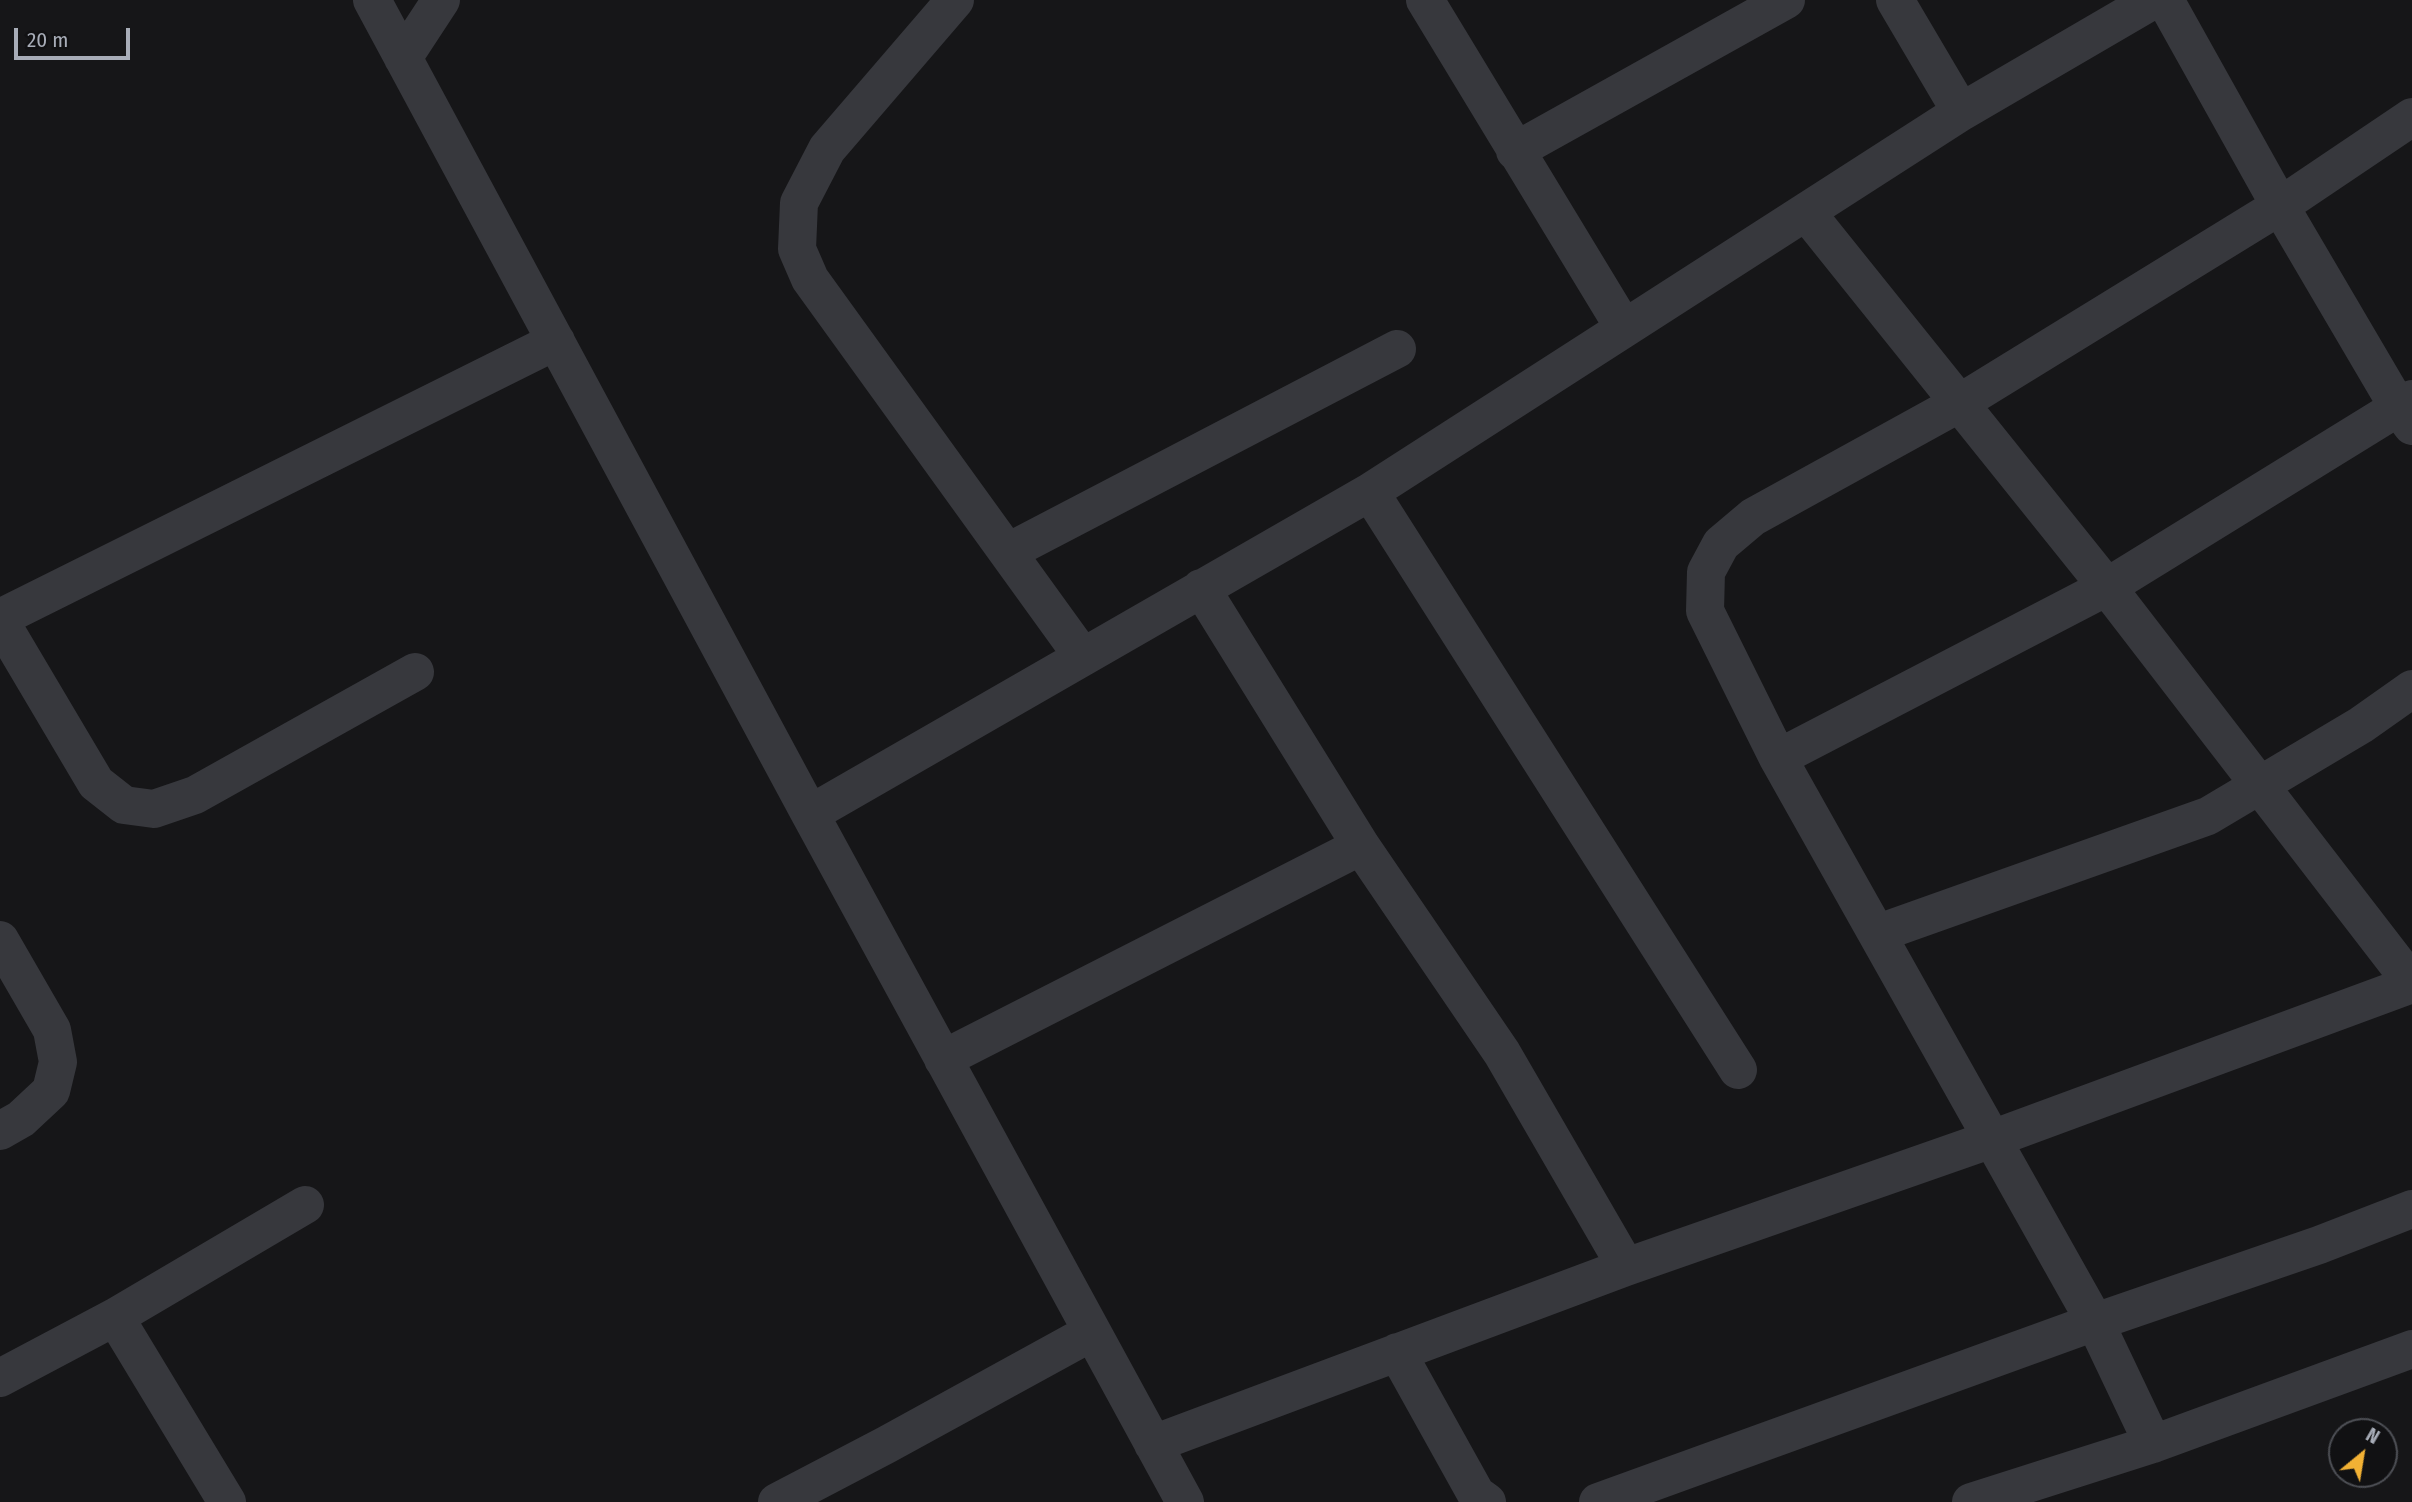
<!DOCTYPE html>
<style>
body{margin:0}
#map{position:relative;width:2412px;height:1502px;overflow:hidden;background:#161618;font-family:"Fira Sans Condensed",sans-serif}
canvas{display:block}
.north{position:absolute;left:2328px;top:1418px;width:70px;height:70px;box-sizing:border-box;background:#111113;border:2px solid #4d4f55;border-radius:50%;rotate:30deg;font-size:19px;font-weight:700;line-height:28px;text-align:center;color:#a8adb8}
.north::after{content:'';display:block;margin:auto;width:24px;height:32px;background:#f2b134;clip-path:polygon(50% 0,100% 100%,50% 72%,0 100%)}
.scale{position:absolute;left:14px;top:28px;width:116px;height:32px;box-sizing:border-box;border:4px solid #a8adb8;border-top:0;padding-left:9px;font-size:21px;line-height:24px;white-space:nowrap;color:#a8adb8;-webkit-text-stroke:5px #111113;paint-order:stroke}
</style>
<div id="map">
<canvas width="2412" height="1502"></canvas>
<div class="north">N</div>
<div class="scale">20 m</div>
</div>
<script>
const context = document.querySelector('canvas').getContext('2d');
context.lineJoin = 'round';
function stroke(path, color, width, dash) { context.strokeStyle = color; context.lineWidth = width; context.lineCap = dash ? 'butt' : 'round'; context.setLineDash(dash || []); context.stroke(path); }
stroke(new Path2D(`
 M372,0L810,814L1185,1502
 M955,0L827,149L799,203L797,249L810,279L1083,657
 M1425,0L1624,328
 M1895,0L1961,112
 M2165,0L2280,206L2398,407L2412,426
 M403,58L441,0
 M1515,151L1786,0
 M1806,212L2107,587L2412,983
 M1370,492L1738,1070
 M1008,552L1397,349
 M1201,588L1361,846L1502,1053L1626,1267
 M0,618L556,341
 M0,621L96,783L124,805L154,809L195,795L415,672
 M1778,758L2107,587L2412,399
 M810,814L1370,492L1961,112L2153,0
 M1879,933L2208,816L2361,725L2412,689
 M0,940L52,1030L58,1062L51,1091L21,1119L0,1131
 M943,1059L1361,846
 M115,1317L227,1502
 M1397,1352L1476,1494L1487,1502
 M0,1378L115,1317L305,1205
 M1153,1444L1626,1267L1992,1139L2412,984
 M2153,1444L2095,1322L1778,758L1705,611L1706,572L1721,544L1753,517L1958,404L2280,206L2412,117
 M777,1502L886,1445L1092,1332
 M1598,1502L2095,1322L2319,1245L2412,1209
 M1971,1502L2153,1444L2412,1349`), '#37383d', 38);
</script>
